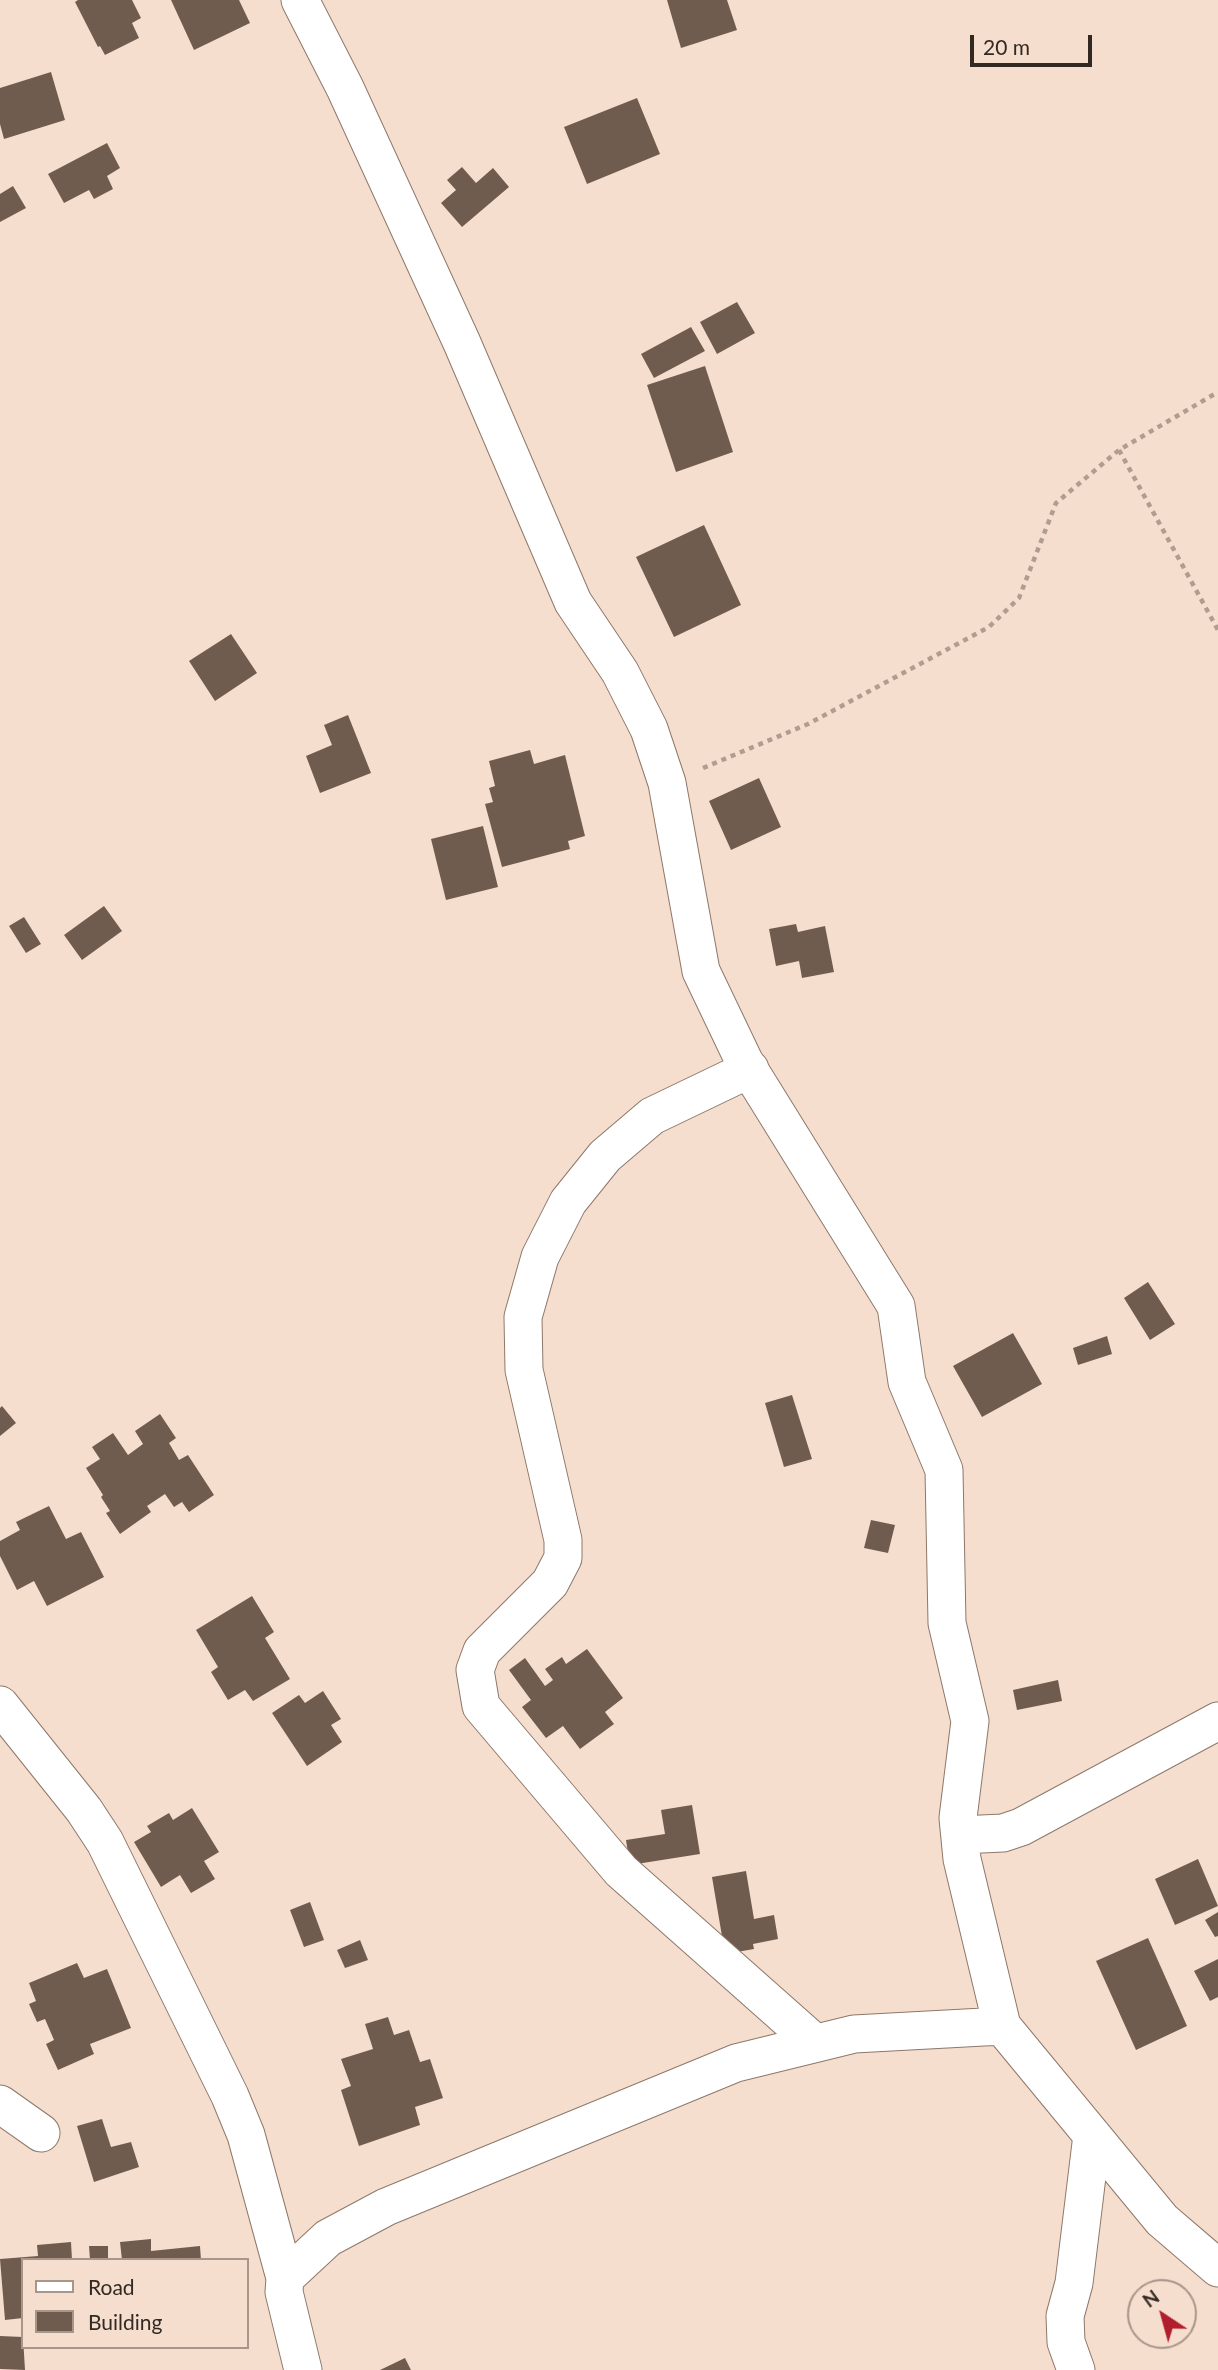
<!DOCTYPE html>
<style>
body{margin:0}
#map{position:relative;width:1218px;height:2370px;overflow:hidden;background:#f6decf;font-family:Lato,sans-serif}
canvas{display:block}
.legend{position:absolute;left:21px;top:2258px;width:228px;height:91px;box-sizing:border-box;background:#f6decf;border:2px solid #a8968a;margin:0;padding:9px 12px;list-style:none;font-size:21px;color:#322923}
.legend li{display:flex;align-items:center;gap:14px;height:35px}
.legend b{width:35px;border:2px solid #a8968a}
.north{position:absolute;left:1127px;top:2279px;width:70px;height:70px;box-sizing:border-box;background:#f6decf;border:2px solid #a8968a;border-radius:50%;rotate:324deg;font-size:19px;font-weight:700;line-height:28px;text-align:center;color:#322923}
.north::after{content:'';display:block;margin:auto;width:24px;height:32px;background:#b11e2d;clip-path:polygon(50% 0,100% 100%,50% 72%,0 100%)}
.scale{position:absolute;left:970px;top:35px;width:122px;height:32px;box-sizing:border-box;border:4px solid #322923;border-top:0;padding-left:9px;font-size:21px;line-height:24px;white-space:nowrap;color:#322923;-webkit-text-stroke:5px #f6decf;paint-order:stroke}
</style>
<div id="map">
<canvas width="1218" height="2370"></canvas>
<ul class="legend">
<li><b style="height:9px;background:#fff"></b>Road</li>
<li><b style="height:19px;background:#705c4e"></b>Building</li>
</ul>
<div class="north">N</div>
<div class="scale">20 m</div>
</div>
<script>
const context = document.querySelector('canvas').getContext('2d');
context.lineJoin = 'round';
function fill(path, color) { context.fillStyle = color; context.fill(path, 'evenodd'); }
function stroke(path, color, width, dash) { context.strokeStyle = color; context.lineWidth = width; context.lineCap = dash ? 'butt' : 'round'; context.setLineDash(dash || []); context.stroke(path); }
fill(new Path2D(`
 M78,0H132L141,18L132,23L139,38L105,55L100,46L98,47L75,2Z
 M171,0H239L250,23L194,50Z
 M667,0H727L737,30L681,48Z
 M51,72L65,120L4,139L0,124V88Z
 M637,98L660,154L587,184L564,127Z
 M107,143L120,168L107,176L113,189L94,199L89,190L64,203L48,174Z
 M462,167L476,183L493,168L509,187L462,227L441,203L456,190L447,180Z
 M13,186L26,208L0,222V194Z
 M737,302L755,333L717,354L700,322Z
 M691,327L705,351L654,378L641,354Z
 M705,366L733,452L676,472L647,385Z
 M704,525L741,605L674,637L636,557Z
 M231,634L257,673L215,701L189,661Z
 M348,715L371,773L320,793L306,756L332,745L324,725Z
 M530,750L534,764L565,755L585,836L568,841L570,849L502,867L485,804L493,802L489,788L495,786L489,761Z
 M759,778L781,827L731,850L709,801Z
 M483,826L498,887L446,900L431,839Z
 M104,906L122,931L82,960L64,935Z
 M24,917L41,944L26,953L9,926Z
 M796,924L798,932L825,926L834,972L802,978L799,961L776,966L769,929Z
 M1148,1282L1175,1324L1150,1340L1124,1298Z
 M1013,1333L1042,1384L982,1417L953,1366Z
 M1107,1336L1112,1354L1078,1365L1073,1348Z
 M792,1395L812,1459L784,1467L765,1403Z
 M2,1406L16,1423L0,1436V1408Z
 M160,1414L176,1438L169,1443L179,1460L188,1455L214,1495L189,1512L182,1502L174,1507L165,1494L147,1506L151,1512L120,1534L106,1513L110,1511L101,1497L103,1495L86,1468L100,1459L92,1447L113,1433L128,1455L143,1444L135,1431Z
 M49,1506L66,1539L81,1532L104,1577L47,1606L34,1581L17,1590L0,1556V1541L20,1530L16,1522Z
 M871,1520L895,1525L888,1553L864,1548Z
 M252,1596L274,1632L265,1638L290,1679L253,1701L245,1690L228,1700L211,1672L218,1667L196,1630Z
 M587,1649L623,1698L605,1712L614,1724L580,1749L563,1726L546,1738L522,1707L531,1700L509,1670L525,1658L545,1686L553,1680L545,1669L562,1657L566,1664Z
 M1058,1680L1062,1701L1017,1710L1013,1690Z
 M323,1691L341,1719L331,1725L342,1742L307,1766L272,1713L299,1695L305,1703Z
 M692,1805L700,1854L630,1865L626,1840L665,1834L661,1810Z
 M192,1808L219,1852L204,1861L215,1879L191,1893L180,1875L161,1887L134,1842L151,1832L147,1826L169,1813L173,1820Z
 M1198,1859L1218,1906L1175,1925L1155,1879Z
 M746,1871L754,1919L774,1915L778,1939L753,1944L754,1949L725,1954L712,1877Z
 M310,1902L324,1940L304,1947L290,1910Z
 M1218,1912V1936L1215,1937L1205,1920Z
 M1148,1938L1187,2026L1136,2050L1096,1961Z
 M360,1940L368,1960L345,1968L337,1950Z
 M1218,1959V1997L1210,2001L1194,1971Z
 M77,1963L84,1978L107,1969L131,2028L90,2044L94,2054L58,2070L46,2044L54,2040L45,2019L37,2022L29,2004L36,2001L29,1983Z
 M388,2017L394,2035L409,2030L420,2062L430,2059L443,2098L415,2107L420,2125L359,2146L341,2090L351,2086L341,2059L373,2049L365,2024Z
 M102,2119L111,2147L131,2142L139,2167L94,2182L77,2126Z
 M151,2239V2251L200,2246L201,2260H122L120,2242Z
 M71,2242L72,2260H23V2318L5,2320L0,2259L38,2256L37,2245Z
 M89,2246H108V2260H90Z
 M0,2336L23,2337L25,2370L0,2369Z
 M405,2358L411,2370H380Z`), '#705c4e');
const minor = new Path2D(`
 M300,0L345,88L462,343L573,602L620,672L649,729L667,783L701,971L744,1061L896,1306L907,1382L944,1470L947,1623L970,1721L958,1818L962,1859L1002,2026L1162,2220L1218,2268
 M750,1069L652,1116L605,1156L568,1202L540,1257L523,1317L524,1370L563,1540V1558L550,1583L482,1651L475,1670L481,1706L621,1871L815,2043
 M0,1705L84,1810L105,1842L230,2096L246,2135L285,2278
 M960,1835L1003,1833L1021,1827L1218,1721
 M0,2104L41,2133
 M303,2370L284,2292L285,2278L328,2238L386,2207L736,2063L854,2034L1002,2026
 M1076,2370L1066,2342L1065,2316L1074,2283L1092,2135`);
stroke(minor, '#8d786a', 39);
stroke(new Path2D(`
 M1119,450L1218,630
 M703,768L808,724L989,627L1019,598L1056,503L1119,450L1218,392`), '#b09d91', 4.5, [5, 5]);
stroke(minor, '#fff', 37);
</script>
